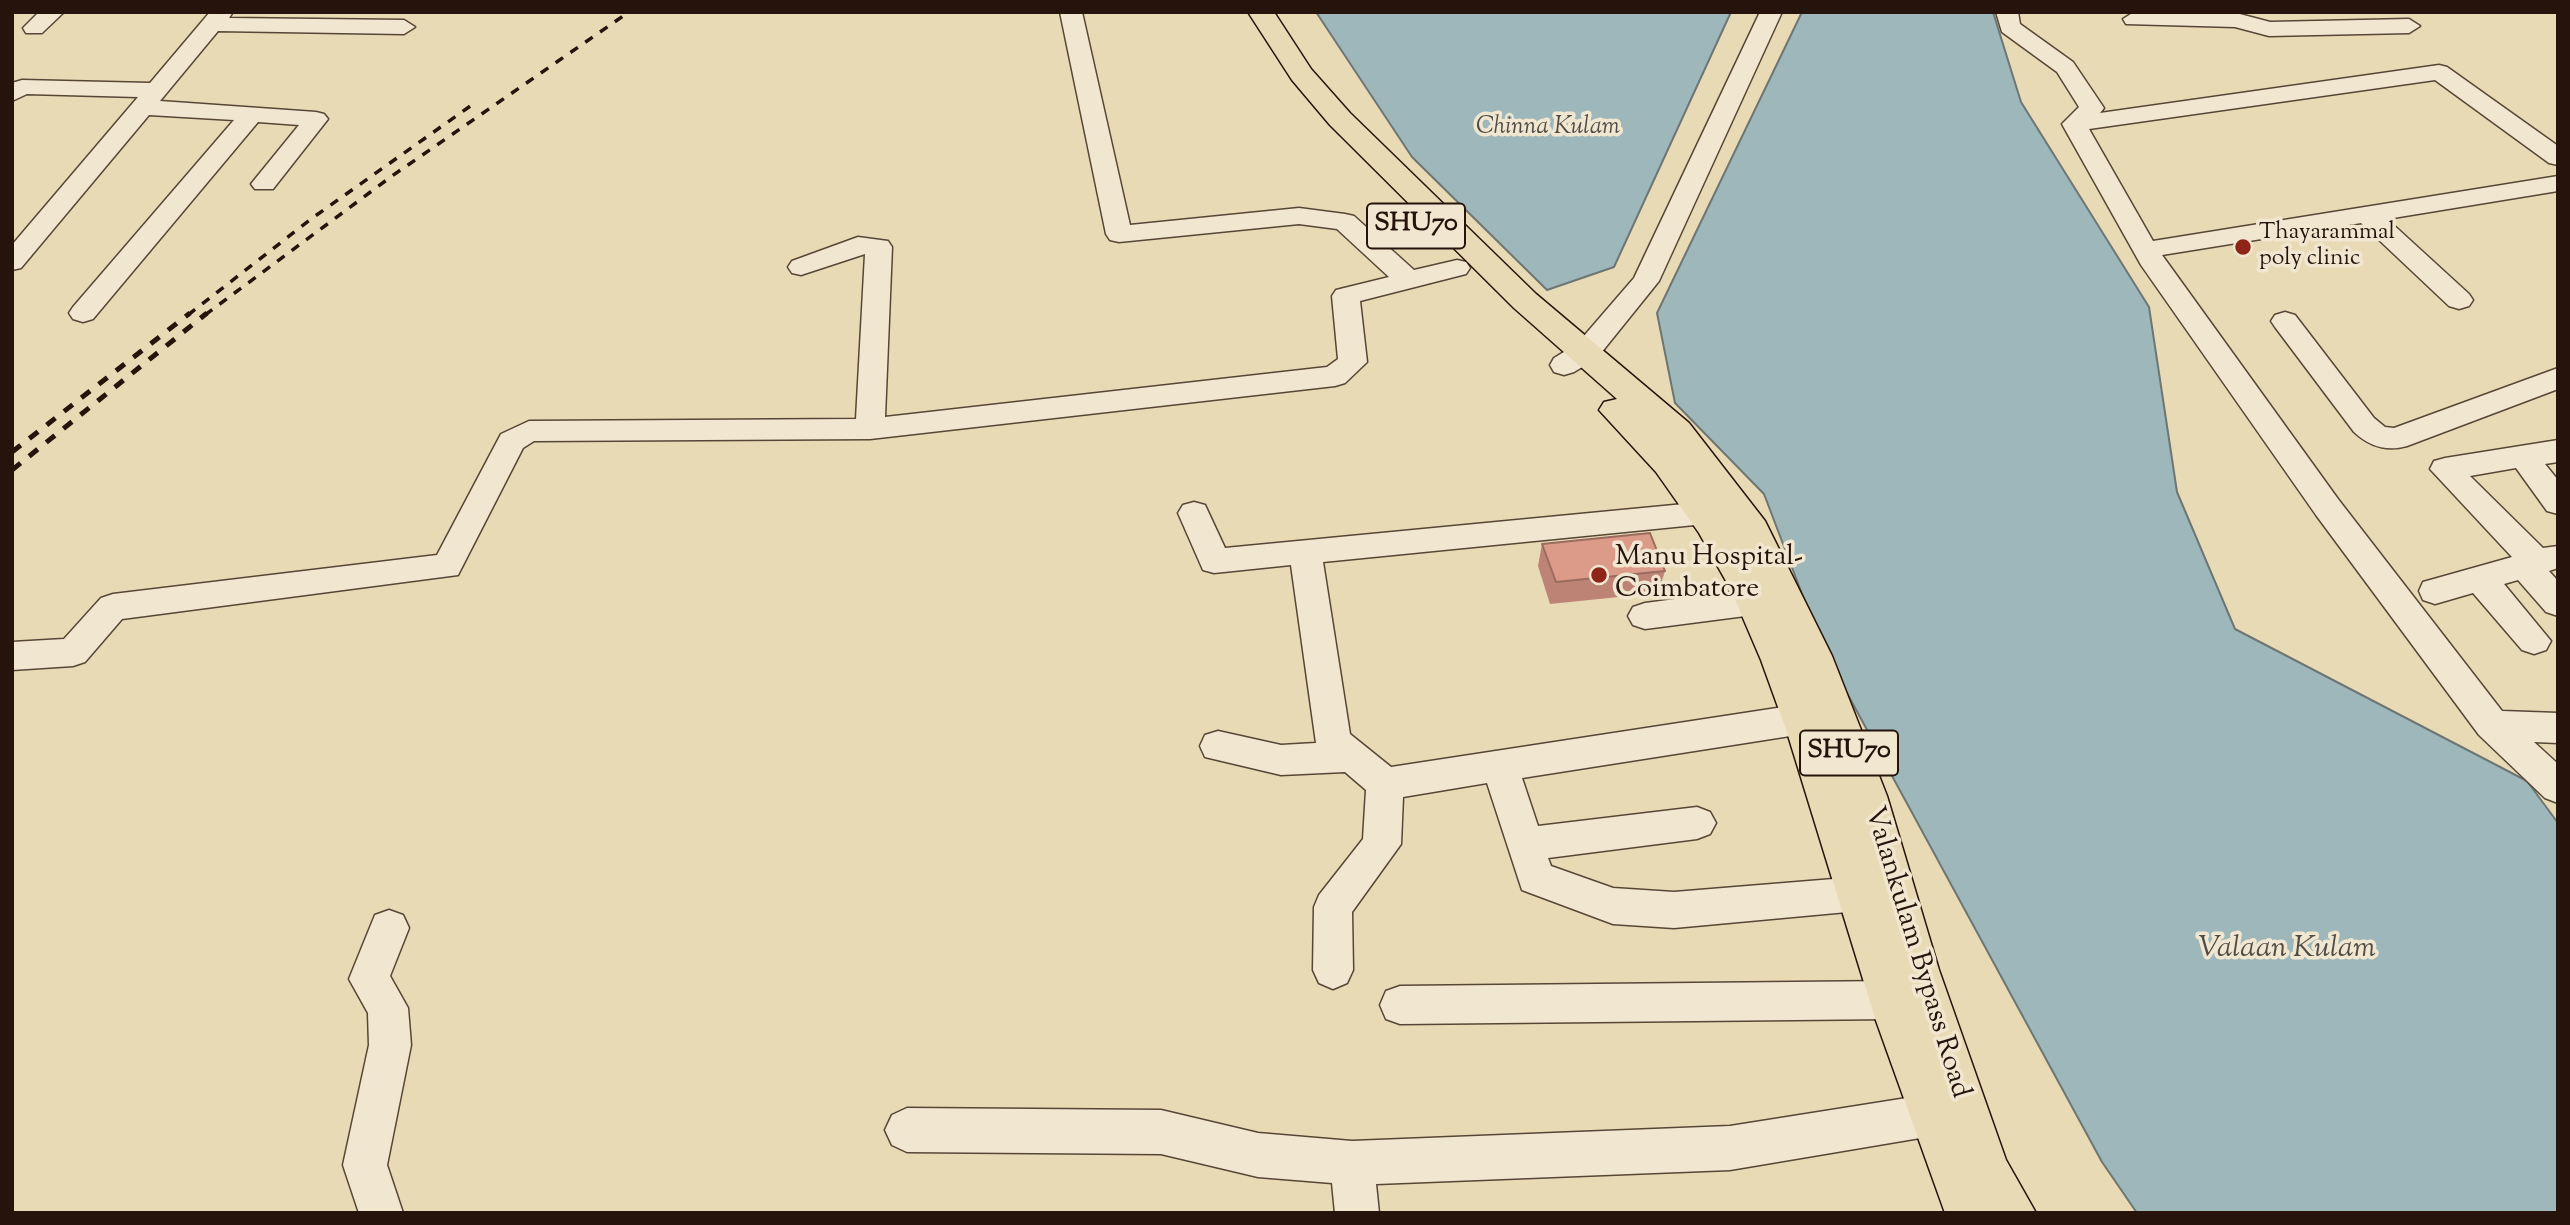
<!DOCTYPE html>
<style>
body{margin:0}
#map{position:relative;width:2570px;height:1225px;overflow:hidden;background:#e9dab6;font-family:"Sorts Mill Goudy",serif}
canvas{display:block}
.frame{position:absolute;inset:0;border:14px solid #26140c;pointer-events:none}
</style>
<div id="map">
<canvas width="2570" height="1225"></canvas>
<div class="frame"></div>
</div>
<script>
const context = document.querySelector('canvas').getContext('2d');
context.lineJoin = 'round';
function fill(path, color) { context.fillStyle = color; context.fill(path, 'evenodd'); }
function stroke(path, color, width, dash) { context.strokeStyle = color; context.lineWidth = width; context.lineCap = dash ? 'butt' : 'round'; context.setLineDash(dash || []); context.stroke(path); }
function label(font, color, halo, rows, align = 'center') {
  context.font = font + ' "Sorts Mill Goudy",serif'; context.lineWidth = 7; context.setLineDash([]); context.textBaseline = 'middle'; context.strokeStyle = halo; context.fillStyle = color; for (const [text, x, y, turn = 0] of rows) {
    context.save(); context.translate(x, y); context.rotate((+turn || 0) * Math.PI / 180); context.textAlign = isNaN(turn) ? turn : align; if (halo) context.strokeText(text, 0, 0); context.fillText(text, 0, 0); context.restore();
  }
}
const water = new Path2D(`
 M1316,12H1731L1614,267L1547,290L1412,157Z
 M1802,12H1993L2021,102L2149,307L2177,492L2235,629L2527,781L2558,823V1213H2137L2102,1162L1823,649L1764,494L1675,403L1657,313Z`);
fill(water, '#9eb7ba');
stroke(water, '#6e7674', 2);
const minor = new Path2D(`
 M39,12H64L42,33H26L23,28Z
 M210,12H233L229,18L404,20L415,27L404,34L218,31L160,101L316,112L324,114L328,119L273,189H255L251,184L299,125L258,122L93,319L83,322L73,319L69,313L73,307L234,120L149,115L21,268L12,270V245L138,97L27,94L12,101V83L22,80L150,83Z
 M1060,12H1082L1130,225L1299,208L1345,214L1354,216L1414,270L1457,260L1466,262L1470,268L1466,274L1360,301L1367,362L1345,383L1335,386L870,439L534,441L523,448L458,575L122,619L85,662L73,666L12,670V642L64,639L101,598L113,594L437,555L501,434L529,421L856,419L865,254L801,275L792,273L788,267L792,261L858,237L888,241L892,247L885,417L1327,367L1338,359L1332,296L1336,290L1389,277L1337,229L1299,224L1119,242L1110,240L1106,234Z
 M1760,12H1782L1659,281L1597,358L1574,372L1564,375L1554,372L1550,365L1554,358L1577,344L1634,278Z
 M1996,12H2018L2020,24L2073,62L2104,108L2100,113L2439,65L2447,67L2558,146V165L2549,163L2435,80L2089,129L2153,241L2558,176V191L2387,219L2469,294L2473,300L2469,306L2459,309L2449,306L2361,223L2162,255L2338,499L2502,711L2558,713V743L2534,742L2558,764V803L2545,798L2479,735L2316,515L2141,265L2062,124L2079,107L2057,72L2002,32Z
 M2134,12L2236,13L2270,22L2409,19L2420,26L2409,33L2269,36L2235,27L2126,24L2123,19Z
 M2285,312L2295,315L2374,418L2385,427L2394,428L2558,368V389L2407,446C2386,452 2369,446 2354,432L2275,327L2271,321L2275,315Z
 M2558,440V462L2545,464L2558,480V514L2547,511L2516,468L2470,476L2543,548L2558,546V568L2549,571L2558,581V616L2546,612L2518,580L2504,584L2551,641L2546,650L2534,654L2522,650L2473,593L2435,604L2423,600L2419,591L2423,582L2512,557L2430,469L2434,461L2445,458Z
 M1194,502L1205,505L1225,548L1705,502L1716,505L1721,513L1716,521L1705,524L1323,562L1350,734L1391,767L1803,704L1815,709L1821,719L1815,729L1803,734L1522,778L1538,826L1697,807L1710,812L1716,823L1710,834L1697,839L1548,858L1551,866L1613,888L1674,892L1858,877L1872,882L1877,894L1872,906L1858,911L1674,928L1613,924L1522,890L1487,783L1403,797L1401,844L1352,912L1353,970L1347,983L1333,989L1319,983L1313,970L1314,907L1319,895L1363,839L1366,790L1345,772L1281,775L1205,757L1200,746L1205,735L1218,731L1281,745L1316,743L1291,565L1214,573L1203,570L1178,513L1183,505Z
 M1753,589L1765,593L1770,602L1765,611L1753,615L1645,629L1633,625L1628,616L1633,607L1645,603Z
 M389,910L403,915L409,928L390,976L408,1008L411,1045L387,1165L403,1213H359L343,1165L369,1045L368,1013L349,979L375,915Z
 M1892,981L1906,986L1912,1000L1906,1014L1892,1019L1400,1024L1386,1019L1380,1005L1386,991L1400,986Z
 M1932,1094L1947,1100L1953,1115L1947,1130L1932,1136L1730,1170L1376,1184L1379,1213H1335L1332,1183L1258,1177L1161,1154L907,1152L892,1145L885,1130L892,1115L907,1108L1161,1110L1258,1133L1352,1141L1730,1126Z`);
const major = new Path2D(`
 M1248,12H1274L1311,69L1350,113L1536,294L1689,423L1765,521L1832,656L1887,796L1939,970L2006,1160L2036,1213H1945L1874,1015L1787,732L1761,660L1731,590L1699,533L1656,472L1599,410L1604,402L1617,399L1514,308L1330,125L1292,80Z`);
stroke(minor, '#574636', 3);
stroke(major, '#26140c', 3);
fill(minor, '#f1e7d0');
fill(major, '#e9dab6');
stroke(new Path2D(`
 M188,315L311,219L476,102
 M205,315L392,176L629,12`), '#26140c', 3.5, [9, 9]);
stroke(new Path2D(`
 M12,452L190,313
 M12,470L207,313`), '#26140c', 5, [11, 11]);
fill(new Path2D(`
 M1542,544L1665,571L1658,593L1550,604L1538,566Z`), '#bd8476');
const building = new Path2D(`
 M1650,533L1665,571L1556,582L1542,544Z`);
fill(building, '#dc9a89');
stroke(building, '#9a6c60', 2);
for (const [x, y, r, color] of [
 [2243,247,9,"#8f2418"],
 [1599,575,9,"#8f2418"]
]) { const dot = new Path2D(); dot.arc(x, y, r, 0, 2 * Math.PI); context.fillStyle = color; context.fill(dot); stroke(dot, '#f1e7d0', 2.5); }
label('23px', '#26140c', '#f1e7d0', [
 ["Thayarammal",2259,234],
 ["poly clinic",2259,260]
], 'left');
label('italic 24px', '#504d49', '#f1e7d0', [
 ["Chinna Kulam",1548,129]
]);
for (const [x, y, w] of [
 [1416,226,98],
 [1849,753,98]
]) { const box = new Path2D(); box.roundRect(x - w / 2, y - 22.5, w, 45, 5); context.fillStyle = '#f1e7d0'; context.fill(box); stroke(box, '#26140c', 2); }
label('bold 26px', '#26140c', null, [
 ["SHU70",1416,226],
 ["SHU70",1849,753]
]);
label('28px', '#26140c', '#f1e7d0', [
 ["Manu Hospital-",1615,559],
 ["Coimbatore",1615,591]
], 'left');
label('28px', '#26140c', '#f1e7d0', [
 ["Valankulam Bypass Road",1915,953,73]
]);
label('italic 30px', '#504d49', '#f1e7d0', [
 ["Valaan Kulam",2287,951]
]);
</script>
